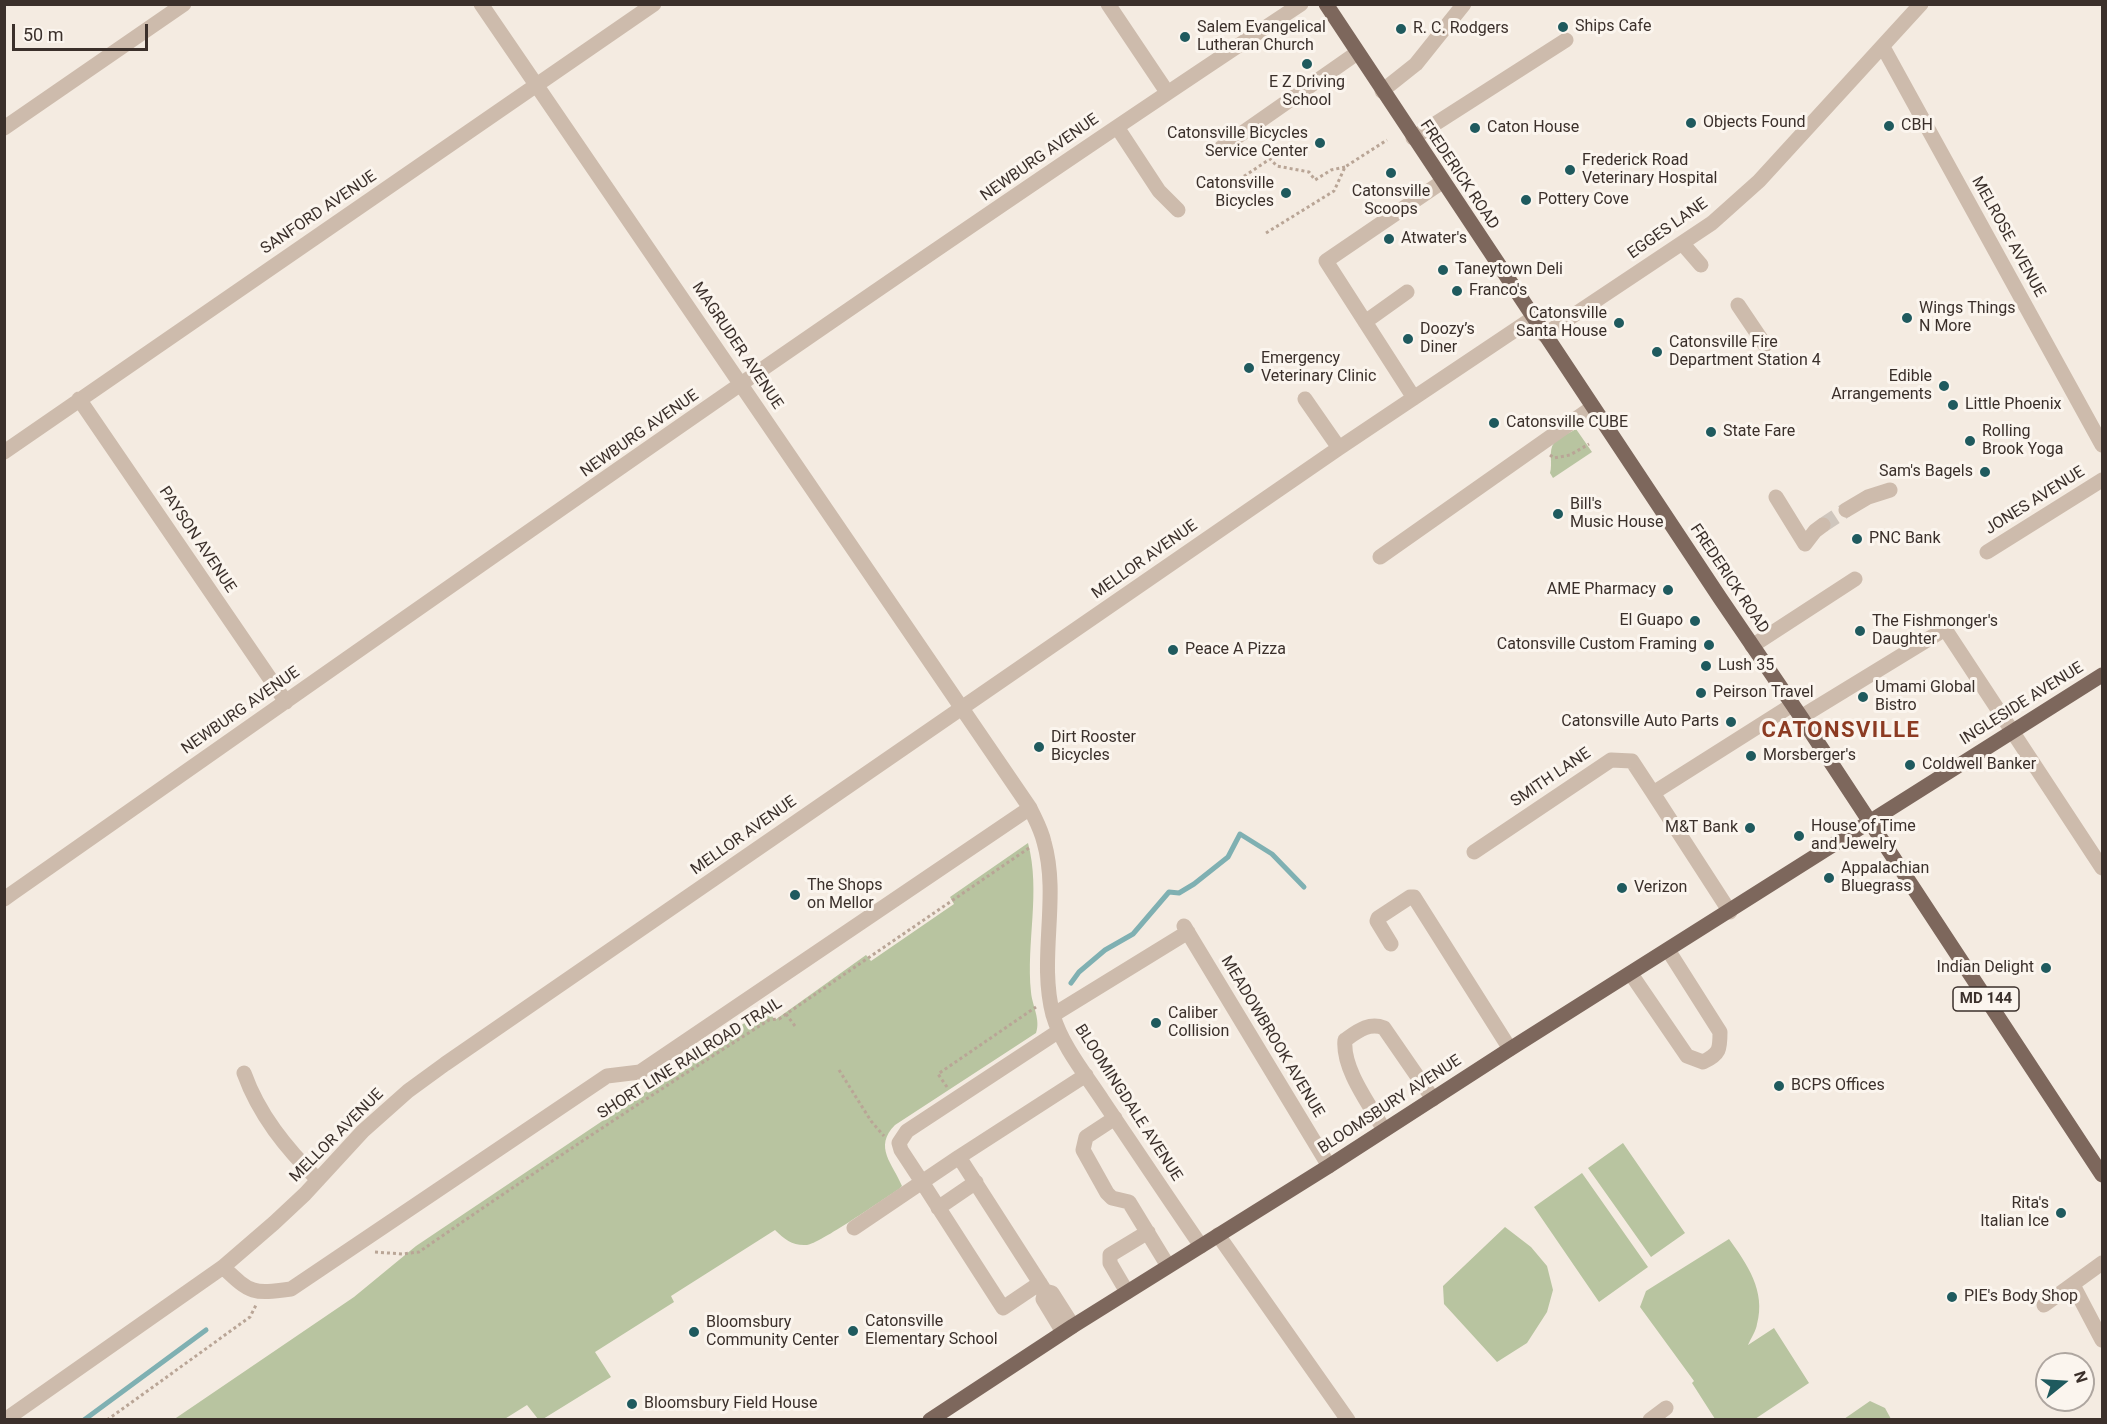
<!DOCTYPE html>
<meta charset="utf-8">
<style>
body{margin:0}
#map{position:relative;width:2107px;height:1424px;overflow:hidden;background:#f4ebe1;font-family:Roboto,sans-serif}
canvas{display:block}
.frame{position:absolute;inset:0;border:6px solid #3b302b;pointer-events:none}
.north{position:absolute;left:2035px;top:1352px;width:60px;height:60px;box-sizing:border-box;background:#fbf5ee;border:2px solid #aea6a0;border-radius:50%;rotate:72deg;font-size:16px;font-weight:700;line-height:24px;text-align:center;color:#3b302b}
.north::after{content:'';display:block;margin:auto;width:21px;height:27px;background:#1f5a5e;clip-path:polygon(50% 0,100% 100%,50% 72%,0 100%)}
.scale{position:absolute;left:12px;top:24px;width:136px;height:27px;box-sizing:border-box;border:3px solid #3b302b;border-top:0;padding-left:8px;font-size:18px;line-height:21px;white-space:nowrap;color:#3b302b;-webkit-text-stroke:4px #fbf5ee;paint-order:stroke}
</style>
<div id="map">
<canvas width="2107" height="1424"></canvas>
<div class="frame"></div>
<div class="north">N</div>
<div class="scale">50 m</div>
</div>
<script>
const context = document.querySelector('canvas').getContext('2d');
context.lineJoin = 'round';
function fill(path, color) { context.fillStyle = color; context.fill(path, 'evenodd'); }
function stroke(path, color, width, dash) { context.strokeStyle = color; context.lineWidth = width; context.lineCap = dash ? 'butt' : 'round'; context.setLineDash(dash || []); context.stroke(path); }
function label(font, color, halo, rows, align = 'center') {
  context.font = font + ' Roboto,sans-serif'; context.lineWidth = 6; context.setLineDash([]); context.textBaseline = 'middle'; context.strokeStyle = halo; context.fillStyle = color; for (const [text, x, y, turn = 0] of rows) {
    context.save(); context.translate(x, y); context.rotate((+turn || 0) * Math.PI / 180); context.textAlign = isNaN(turn) ? turn : align; if (halo) context.strokeText(text, 0, 0); context.fillText(text, 0, 0); context.restore();
  }
}
fill(new Path2D(`
 M1576,429L1592,452L1553,478L1550,473C1553,464 1548,450 1554,443C1559,437 1570,433 1576,429Z
 M1028,843C1041,892 1026,942 1031,992C1032,1005 1041,1020 1036,1033L895,1125C873,1147 893,1164 902,1186L899,1189C885,1198 819,1244 807,1245C793,1246 785,1240 775,1230L671,1296L674,1302L595,1352L611,1377L543,1419H538L527,1405L503,1420H173L354,1297L416,1246L650,1089L766,1008L775,1020L866,955L871,961L954,904L950,897Z
 M1623,1143L1685,1233L1651,1257L1588,1168Z
 M1582,1173L1648,1267L1599,1302L1534,1207Z
 M1505,1227L1531,1247L1547,1266L1553,1290L1547,1312L1527,1343L1497,1362L1444,1304L1443,1286Z
 M1729,1239C1747,1264 1766,1291 1757,1324C1756,1331 1751,1338 1748,1345L1774,1328L1809,1383L1755,1419H1715L1692,1383L1694,1381L1640,1307L1646,1291Z
 M1870,1401L1885,1408L1891,1419H1844Z`), '#b8c4a0');
stroke(new Path2D(`
 M1071,983L1079,972L1105,950L1133,934L1169,892L1179,893L1194,884L1228,857L1240,834L1272,854L1304,887
 M84,1420L206,1330`), '#7fb0b2', 5);
stroke(new Path2D(`
 M1823,525L1846,510`), '#cfc6bd', 15, [15, 8]);
stroke(new Path2D(`
 M1234,183L1270,159L1277,166L1309,172L1315,180L1331,170L1345,167
 M1266,233L1334,191L1345,167L1387,140
 M1550,455L1554,458L1570,455L1589,444
 M786,1014L795,1026
 M839,1070L871,1121L884,1136
 M947,1087L938,1074L1036,1007
 M375,1252L402,1254L419,1252C534,1172 651,1095 769,1020L779,1019L1029,848
 M107,1420L250,1317L256,1305`), '#b9a596', 3, [3, 3]);
stroke(new Path2D(`
 M481,4L1030,808C1035,819 1041,829 1044,842C1060,898 1038,958 1053,1015C1062,1046 1086,1075 1103,1101C1136,1150 1168,1198 1201,1246
 M1108,4L1167,92
 M1883,47L2102,445
 M1382,91L1416,64L1464,4
 M1117,127L1159,191L1178,210
 M4,128L184,4
 M1413,138L1566,40
 M1221,148L1357,53
 M1682,243L1701,265
 M1738,305L1765,345
 M1365,322L1407,292
 M1544,335L1712,223L1759,181L1921,4
 M1414,398L1326,261L1442,182
 M79,399L286,702
 M1305,399L1339,448
 M4,452L654,4
 M1776,497L1805,544L1815,531L1823,525
 M1846,510L1868,497L1890,490
 M1987,552L2102,480
 M1380,557L1593,407
 M1752,646L1855,579
 M1801,717L1945,629L2102,868
 M1653,793L1730,912
 M1474,852L1611,760L1632,761L1653,793L1792,705
 M4,899C434,598 863,294 1301,4
 M1184,926L1329,1166
 M1391,944L1377,921L1378,918L1410,897H1414L1510,1049
 M1631,974L1687,1056L1703,1062C1720,1054 1720,1049 1720,1032L1668,950
 M1053,1015L1188,932
 M244,1073C259,1115 286,1148 318,1180
 M1115,1118L1086,1137L1083,1150L1107,1193L1112,1198L1129,1202L1168,1266
 M1384,1130C1370,1105 1342,1069 1345,1040C1358,1031 1369,1022 1384,1028L1433,1099
 M959,1157L922,1182L1003,1308L1040,1283
 M938,1208L976,1182
 M854,1228L922,1182L901,1150L899,1143L907,1131L1059,1031
 M1218,1235L1348,1420
 M223,1267C251,1294 253,1294 291,1289L607,1076L640,1072L1030,808
 M2073,1285L2102,1340
 M1045,1291L1043,1299L1063,1332
 M1127,1292L1110,1263V1255L1148,1232
 M2044,1305L2102,1263
 M1073,1326L1052,1293L1045,1291L959,1157L1086,1075
 M5,1420L223,1267L274,1223L305,1194L363,1131L408,1091L445,1064L1339,448L1533,318
 M1650,1420L1666,1408`), '#cdbbac', 15);
stroke(new Path2D(`
 M1326,4L1720,598L1801,717L2102,1175
 M930,1420L1073,1326L1329,1166L1510,1049L2102,675`), '#7d675c', 15);
for (const [x, y, r, color] of [
 [1563,27,6,"#1f5a5e"],
 [1401,29,6,"#1f5a5e"],
 [1185,37,6,"#1f5a5e"],
 [1307,64,6,"#1f5a5e"],
 [1691,123,6,"#1f5a5e"],
 [1889,126,6,"#1f5a5e"],
 [1475,128,6,"#1f5a5e"],
 [1320,143,6,"#1f5a5e"],
 [1570,170,6,"#1f5a5e"],
 [1391,173,6,"#1f5a5e"],
 [1286,193,6,"#1f5a5e"],
 [1526,200,6,"#1f5a5e"],
 [1389,239,6,"#1f5a5e"],
 [1443,270,6,"#1f5a5e"],
 [1457,291,6,"#1f5a5e"],
 [1907,318,6,"#1f5a5e"],
 [1619,323,6,"#1f5a5e"],
 [1408,339,6,"#1f5a5e"],
 [1657,352,6,"#1f5a5e"],
 [1249,368,6,"#1f5a5e"],
 [1944,386,6,"#1f5a5e"],
 [1953,405,6,"#1f5a5e"],
 [1494,423,6,"#1f5a5e"],
 [1711,432,6,"#1f5a5e"],
 [1970,441,6,"#1f5a5e"],
 [1985,472,6,"#1f5a5e"],
 [1558,514,6,"#1f5a5e"],
 [1857,539,6,"#1f5a5e"],
 [1668,590,6,"#1f5a5e"],
 [1695,621,6,"#1f5a5e"],
 [1860,631,6,"#1f5a5e"],
 [1709,645,6,"#1f5a5e"],
 [1173,650,6,"#1f5a5e"],
 [1706,666,6,"#1f5a5e"],
 [1701,693,6,"#1f5a5e"],
 [1863,697,6,"#1f5a5e"],
 [1731,722,6,"#1f5a5e"],
 [1039,747,6,"#1f5a5e"],
 [1751,756,6,"#1f5a5e"],
 [1910,765,6,"#1f5a5e"],
 [1750,828,6,"#1f5a5e"],
 [1799,836,6,"#1f5a5e"],
 [1829,878,6,"#1f5a5e"],
 [1622,888,6,"#1f5a5e"],
 [795,895,6,"#1f5a5e"],
 [2046,968,6,"#1f5a5e"],
 [1156,1023,6,"#1f5a5e"],
 [1779,1086,6,"#1f5a5e"],
 [2061,1213,6,"#1f5a5e"],
 [1952,1297,6,"#1f5a5e"],
 [853,1331,6,"#1f5a5e"],
 [694,1332,6,"#1f5a5e"],
 [632,1404,6,"#1f5a5e"]
]) { const dot = new Path2D(); dot.arc(x, y, r, 0, 2 * Math.PI); context.fillStyle = color; context.fill(dot); stroke(dot, '#fbf5ee', 2); }
for (const [x, y, w] of [
 [1986,999,66]
]) { const box = new Path2D(); box.roundRect(x - w / 2, y - 12, w, 24, 4.5); context.fillStyle = '#fbf5ee'; context.fill(box); stroke(box, '#3b302b', 1.5); }
label('bold 15px', '#3b302b', null, [
 ["MD 144",1986,999]
]);
label('16px', '#3b302b', '#fbf5ee', [
 ["Ships Cafe",1575,27],
 ["Salem Evangelical",1197,28],
 ["Lutheran Church",1197,46],
 ["R. C. Rodgers",1413,29],
 ["E Z Driving",1307,83,"center"],
 ["School",1307,101,"center"],
 ["Objects Found",1703,123],
 ["CBH",1901,126],
 ["Caton House",1487,128],
 ["Catonsville Bicycles",1308,134,"right"],
 ["Service Center",1308,152,"right"],
 ["Frederick Road",1582,161],
 ["Veterinary Hospital",1582,179],
 ["Catonsville",1274,184,"right"],
 ["Bicycles",1274,202,"right"],
 ["Catonsville",1391,192,"center"],
 ["Scoops",1391,210,"center"],
 ["Pottery Cove",1538,200],
 ["Atwater's",1401,239],
 ["Taneytown Deli",1455,270],
 ["Franco's",1469,291],
 ["Wings Things",1919,309],
 ["N More",1919,327],
 ["Catonsville",1607,314,"right"],
 ["Santa House",1607,332,"right"],
 ["Doozy’s",1420,330],
 ["Diner",1420,348],
 ["Catonsville Fire",1669,343],
 ["Department Station 4",1669,361],
 ["Emergency",1261,359],
 ["Veterinary Clinic",1261,377],
 ["Edible",1932,377,"right"],
 ["Arrangements",1932,395,"right"],
 ["Little Phoenix",1965,405],
 ["Catonsville CUBE",1506,423],
 ["State Fare",1723,432],
 ["Rolling",1982,432],
 ["Brook Yoga",1982,450],
 ["Sam's Bagels",1973,472,"right"],
 ["Bill's",1570,505],
 ["Music House",1570,523],
 ["PNC Bank",1869,539],
 ["AME Pharmacy",1656,590,"right"],
 ["El Guapo",1683,621,"right"],
 ["The Fishmonger's",1872,622],
 ["Daughter",1872,640],
 ["Catonsville Custom Framing",1697,645,"right"],
 ["Peace A Pizza",1185,650],
 ["Lush 35",1718,666],
 ["Umami Global",1875,688],
 ["Bistro",1875,706],
 ["Peirson Travel",1713,693],
 ["Catonsville Auto Parts",1719,722,"right"],
 ["Dirt Rooster",1051,738],
 ["Bicycles",1051,756],
 ["Morsberger's",1763,756],
 ["Coldwell Banker",1922,765],
 ["House of Time",1811,827],
 ["and Jewelry",1811,845],
 ["M&T Bank",1738,828,"right"],
 ["Appalachian",1841,869],
 ["Bluegrass",1841,887],
 ["The Shops",807,886],
 ["on Mellor",807,904],
 ["Verizon",1634,888],
 ["Indian Delight",2034,968,"right"],
 ["Caliber",1168,1014],
 ["Collision",1168,1032],
 ["BCPS Offices",1791,1086],
 ["Rita's",2049,1204,"right"],
 ["Italian Ice",2049,1222,"right"],
 ["PIE's Body Shop",1964,1297],
 ["Catonsville",865,1322],
 ["Elementary School",865,1340],
 ["Bloomsbury",706,1323],
 ["Community Center",706,1341],
 ["Bloomsbury Field House",644,1404]
], 'left');
label('16px', '#3b302b', '#fbf5ee', [
 ["NEWBURG AVENUE",1040,158,-35],
 ["FREDERICK ROAD",1459,175,56],
 ["SANFORD AVENUE",319,213,-34],
 ["EGGES LANE",1668,229,-35],
 ["MELROSE AVENUE",2008,237,61],
 ["MAGRUDER AVENUE",737,346,56],
 ["NEWBURG AVENUE",640,434,-35],
 ["JONES AVENUE",2035,501,-32],
 ["PAYSON AVENUE",197,540,56],
 ["MELLOR AVENUE",1145,560,-35],
 ["FREDERICK ROAD",1729,579,56],
 ["INGLESIDE AVENUE",2022,704,-32],
 ["NEWBURG AVENUE",241,711,-35],
 ["SMITH LANE",1551,778,-34],
 ["MELLOR AVENUE",744,836,-35],
 ["MEADOWBROOK AVENUE",1272,1037,59],
 ["SHORT LINE RAILROAD TRAIL",690,1059,-32],
 ["BLOOMINGDALE AVENUE",1128,1103,57],
 ["BLOOMSBURY AVENUE",1390,1105,-33],
 ["MELLOR AVENUE",337,1136,-45]
]);
context.letterSpacing = '1.5px';
label('bold 22px', '#8c3b22', '#fbf5ee', [
 ["CATONSVILLE",1841,731]
]);
context.letterSpacing = '0px';
</script>
